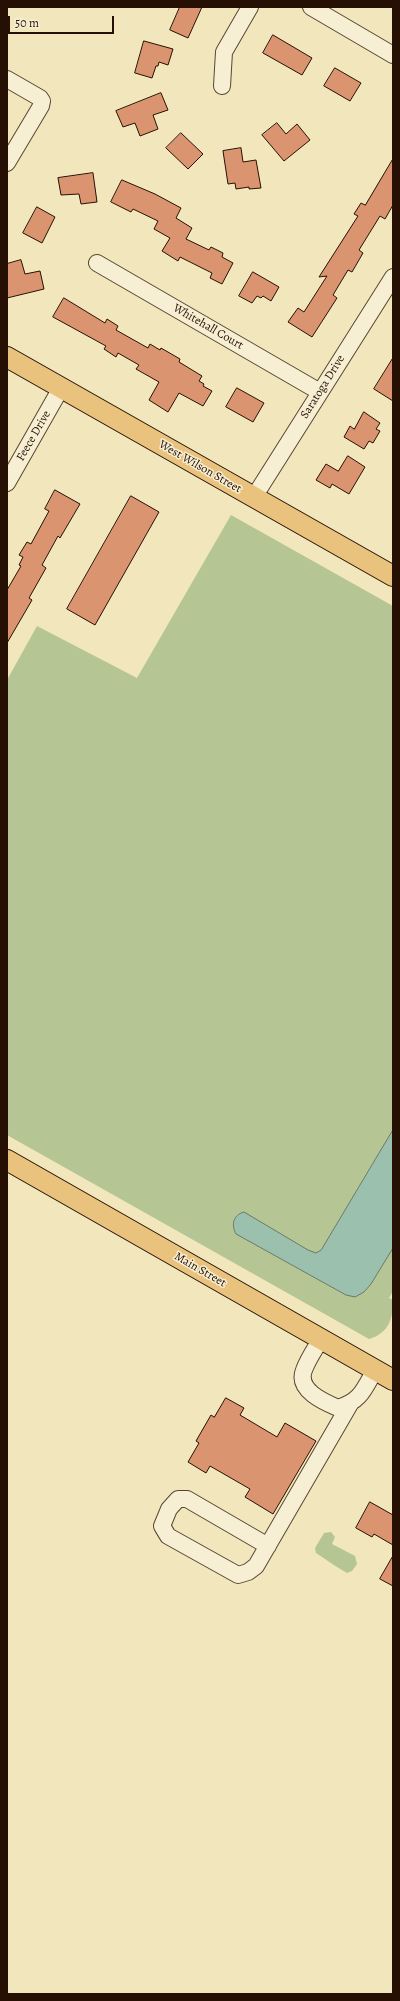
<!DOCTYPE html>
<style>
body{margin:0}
#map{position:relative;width:400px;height:2001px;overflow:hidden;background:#f2e6bc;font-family:Alegreya,serif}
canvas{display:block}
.frame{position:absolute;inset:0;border:8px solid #261004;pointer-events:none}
.scale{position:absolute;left:8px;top:16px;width:106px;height:18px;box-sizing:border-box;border:2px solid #261004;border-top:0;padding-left:5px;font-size:12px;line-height:14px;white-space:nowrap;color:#261004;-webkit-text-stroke:3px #f7efd3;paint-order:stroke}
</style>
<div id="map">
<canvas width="400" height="2001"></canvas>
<div class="frame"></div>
<div class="scale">50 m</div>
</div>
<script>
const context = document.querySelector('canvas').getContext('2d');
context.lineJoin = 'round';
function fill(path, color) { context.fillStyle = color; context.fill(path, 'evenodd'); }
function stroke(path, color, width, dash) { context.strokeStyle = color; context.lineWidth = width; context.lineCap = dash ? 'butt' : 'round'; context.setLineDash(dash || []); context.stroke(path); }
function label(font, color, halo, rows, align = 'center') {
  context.font = font + ' Alegreya,serif'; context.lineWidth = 3; context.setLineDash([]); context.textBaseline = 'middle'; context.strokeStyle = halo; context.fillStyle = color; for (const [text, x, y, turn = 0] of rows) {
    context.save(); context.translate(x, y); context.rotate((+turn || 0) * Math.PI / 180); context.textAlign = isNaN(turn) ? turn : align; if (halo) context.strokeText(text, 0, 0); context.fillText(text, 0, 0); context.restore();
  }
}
fill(new Path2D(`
 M231,515L393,606V1291L389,1298L393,1300C393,1319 389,1333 369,1339L7,1135V680L37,626L137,678Z
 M331,1532L335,1537L332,1544L355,1556L357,1564L352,1571L347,1573C336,1567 327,1560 316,1553L315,1548L324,1533Z`), '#b5c694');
const water = new Path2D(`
 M393,1130V1248L371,1284L364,1292L355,1297L346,1295L236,1234C231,1225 233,1215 244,1212L308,1250L316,1253L321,1250Z`);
fill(water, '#9bc0ae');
stroke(water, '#6c7a6a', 1);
const building = new Path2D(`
 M180,7H202L188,38L170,30Z
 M273,35L312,58L302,75L263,53Z
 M144,41L173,49L168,65L159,62L158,66H156L152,78L135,73Z
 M335,68L361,83L350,101L324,86Z
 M161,93L168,110L153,115L158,129L140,136L135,123L123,127L116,111Z
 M277,123L286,134L297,124L310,140L284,161L262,135Z
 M181,133L203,154L188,169L166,148Z
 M241,148L243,162L256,160L261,188L249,189V187L236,189L235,183L228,184L223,151Z
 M393,159V205L385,219L380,216L359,250L363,253L352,272L348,270L333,295L337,298L312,337L288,322L298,308L304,312L327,276L319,277L358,216L354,214L361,203L365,205Z
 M93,173L97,202L81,204L79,194L61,195L58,178Z
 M122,180L155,194L181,208L176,218L192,228L186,239L209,250L211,247L223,253L222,257L233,263L222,284L210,278L212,273L180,257L178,261L162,251L170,238L154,229L158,221L133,209L131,212L111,202Z
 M37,207L55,217L42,243L23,233Z
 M21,260L25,274L40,271L44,289L7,298V264Z
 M253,272L279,287L271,301L263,296L261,298L257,296L252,303L239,296Z
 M64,298L105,323L107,319L118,326L116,330L148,348L150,344L160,350L161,348L180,359L179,362L202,376L199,381L204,384L203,386L212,391L203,406L179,393L168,412L149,400L159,382L136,369L139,365L118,353L116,357L104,349L106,346L53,317Z
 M393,358V401L374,389Z
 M237,388L264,403L253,422L226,407Z
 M364,412L380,423L376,429L380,431L373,443L369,441L364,449L344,437L350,426L354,429Z
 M348,456L365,467L349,494L332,484L330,488L316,480L326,464L338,471Z
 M55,490L80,504L60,538L58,536L42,565L46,568L29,598L32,600L7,643V590L21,566L19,565L23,557L19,555L27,542L31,544L49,511L45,509Z
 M131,496L159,512L95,625L67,609Z
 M226,1398L244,1408L240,1415L277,1437L285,1423L316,1441L273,1514L245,1497L250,1489L210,1466L206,1473L188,1462L199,1443L196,1441L211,1415L214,1417Z
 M370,1502L393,1515V1545L374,1534L372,1537L356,1528Z
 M393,1556V1586L380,1579Z`);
fill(building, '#db9470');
stroke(building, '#261004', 1);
const minor = new Path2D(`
 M311,7L393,55
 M7,79L40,98L42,101L41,106L7,163
 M222,86L224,52L250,7
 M97,263L320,392
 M7,483L61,388
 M254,497L393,277
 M321,1339C315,1349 308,1359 304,1370C296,1390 324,1402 338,1408C361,1401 364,1389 375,1370
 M268,1546L187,1499H178L169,1509L162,1526L168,1536L238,1575L248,1572L256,1566L350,1404`);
const major = new Path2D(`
 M7,357L393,576
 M7,1160L393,1380`);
stroke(minor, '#594632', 18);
stroke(major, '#261004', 22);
stroke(minor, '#f7efd3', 16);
stroke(major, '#e9c37e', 20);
label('12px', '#261004', '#f7efd3', [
 ["Whitehall Court",208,327,30],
 ["Saratoga Drive",323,387,-58],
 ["Feece Drive",34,436,-60],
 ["West Wilson Street",200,467,30],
 ["Main Street",200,1270,30]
]);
</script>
